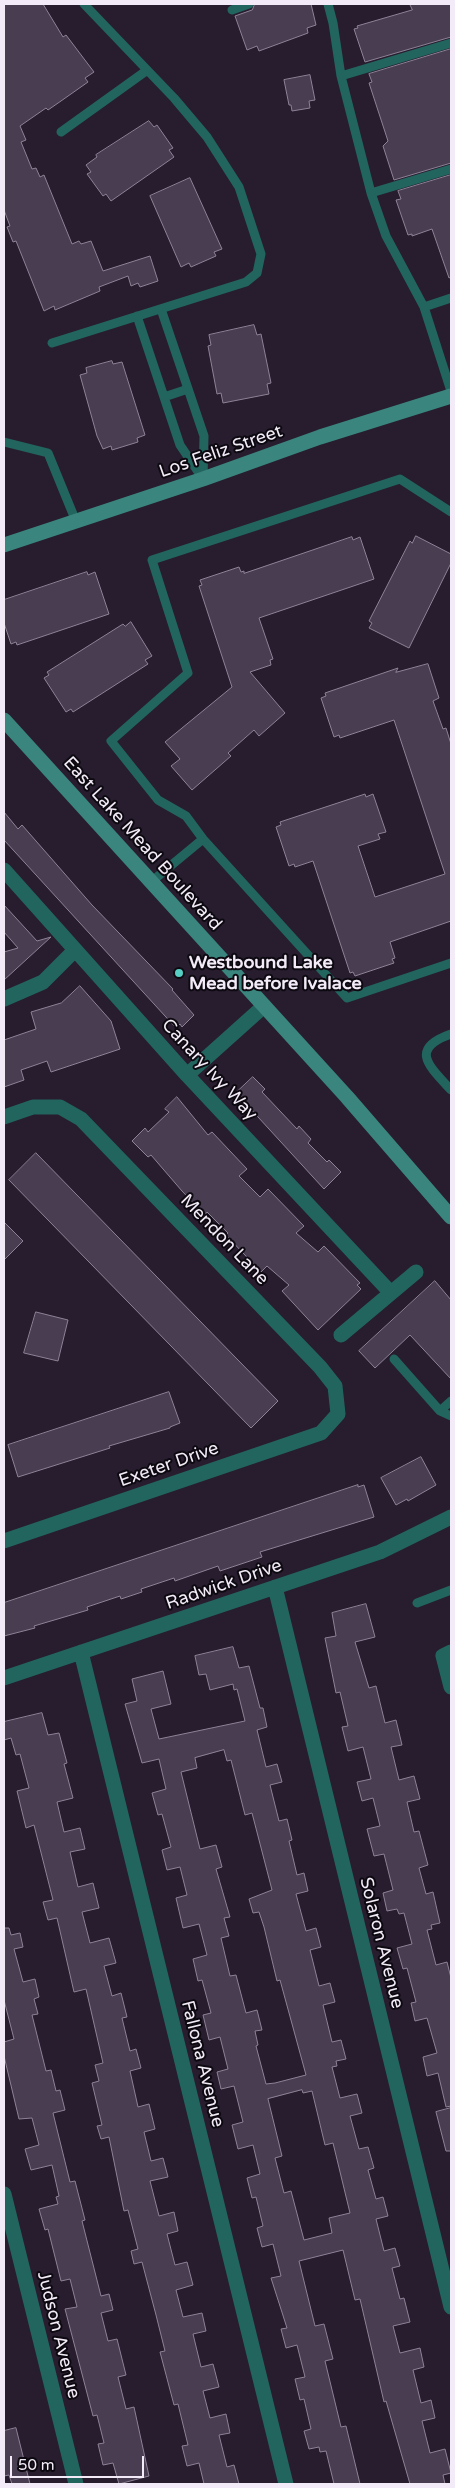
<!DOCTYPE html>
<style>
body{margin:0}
#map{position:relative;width:455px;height:2488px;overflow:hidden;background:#271d2e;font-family:"Varela Round",sans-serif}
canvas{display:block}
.frame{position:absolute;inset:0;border:5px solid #f3ecf8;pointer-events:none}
.scale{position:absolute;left:10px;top:2456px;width:134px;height:22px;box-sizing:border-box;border:2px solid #f3ecf8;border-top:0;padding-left:6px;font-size:15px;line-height:18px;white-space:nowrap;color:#f3ecf8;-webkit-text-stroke:4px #0d0910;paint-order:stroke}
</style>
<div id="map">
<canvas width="455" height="2488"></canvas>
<div class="frame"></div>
<div class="scale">50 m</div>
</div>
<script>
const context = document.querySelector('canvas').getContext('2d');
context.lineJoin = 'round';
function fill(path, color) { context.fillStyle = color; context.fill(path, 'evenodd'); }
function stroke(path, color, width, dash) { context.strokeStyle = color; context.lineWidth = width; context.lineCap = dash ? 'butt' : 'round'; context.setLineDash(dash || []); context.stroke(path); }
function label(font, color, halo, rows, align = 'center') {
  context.font = font + ' "Varela Round",sans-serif'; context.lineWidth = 4; context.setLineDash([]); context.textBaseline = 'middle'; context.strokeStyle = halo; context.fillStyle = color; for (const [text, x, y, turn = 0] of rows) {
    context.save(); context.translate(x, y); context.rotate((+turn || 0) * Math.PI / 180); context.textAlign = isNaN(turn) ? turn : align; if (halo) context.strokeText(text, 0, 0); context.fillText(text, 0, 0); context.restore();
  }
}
const building = new Path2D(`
 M4,4H43L63,37L66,35L94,72L85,78L88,82L61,101L48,110L46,108L20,126L26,140L21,142L32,169L36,168L40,177L44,175L72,244L79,241L81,244L91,241L103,271L150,256L158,281L140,287L138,283L131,286L128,276L99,287L100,291L55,310L54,306L44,311L16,241L13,242L7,227L10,226L4,210Z
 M255,4H311L316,25L307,28L308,33L259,51L257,46L247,50L235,16L252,10Z
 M410,4H451V37L365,62L354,29L358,28L357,26L412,10Z
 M451,49V163L394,180L383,146L388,141L369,83L372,82L369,74Z
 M310,75L315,100L309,101L310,108L292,111L291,105H289L284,80Z
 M149,121L154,127L157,125L173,148L169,150L174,157L111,201L106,194L103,196L87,174L91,172L86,165L97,157L96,155Z
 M451,175V277L449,278L432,229L412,236V234L408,235L396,200L401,199L398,191Z
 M190,178L222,249L214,252L216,256L191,267L189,263L181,267L150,196Z
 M254,325L257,335L261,334L271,383L267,384L269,394L223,403L221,393L217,394L208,346L211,345L209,335Z
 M112,361L113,364L122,362L145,435L137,438L138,442L112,450L111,446L103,449L97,436L80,375L87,373L86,368Z
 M416,536L451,554V563L409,648L369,628L372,623L369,621L410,541L412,543Z
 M352,537L353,540L360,537L374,579L259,618L273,659L270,660L271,665L250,672L285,713L259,736L254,730L228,753L231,756L192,790L171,766L180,759L165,742L232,687L199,586L202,585L200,580L239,567L241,572L244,571V573Z
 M87,572L88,575L95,572L109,614L17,645L16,642L11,644L4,623V600Z
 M131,622L152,656L145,660L148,664L73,712L71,709L66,712L44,678L49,675L47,672L123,624L125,626Z
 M428,664L439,698L433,701L443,729L446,728L451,744V921L390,942L395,958L392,959L394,963L355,976L353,972L350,973L313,861L295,867L294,864L289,866L276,827L281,825L280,822L365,794L366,797L373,794L386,832L378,834L380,839L358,846L375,897L445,874L394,720L340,738L339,735L334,737L321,698L326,696L325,693L398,668L396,672Z
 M4,812L18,829L22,825L92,905L173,989L172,990L194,1015L182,1027L180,1024L176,1028L4,840Z
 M4,905L37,941L51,937L4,980V952L18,948L4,932Z
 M80,986L111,1021L120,1049L51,1072L47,1061L21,1070L24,1080L4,1087V1040L36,1029L31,1012L61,1003Z
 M253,1077L265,1089L262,1092L297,1129L299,1126L311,1139L308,1143L327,1162L329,1160L341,1172L324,1189L236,1093Z
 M177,1097L208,1135L212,1132L247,1169L239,1176L260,1197L268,1189L304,1226L296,1233L318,1252L324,1246L360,1283L357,1285L361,1289L318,1330L282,1291L289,1285L267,1266L261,1272L226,1235L228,1233L207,1212L205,1215L182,1191L151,1155L148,1157L132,1141L145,1128L148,1132L169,1112L165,1109Z
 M36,1153L278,1401L251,1428L9,1180Z
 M4,1222L23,1241L4,1260Z
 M435,1281L451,1300V1379L410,1335L375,1368L359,1351Z
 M36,1312L68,1320L58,1361L24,1353Z
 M169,1392L180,1423L170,1427V1428L109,1446L110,1448L18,1477L8,1445Z
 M421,1457L436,1485L408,1501L407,1499L396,1505L381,1478Z
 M358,1485V1487L364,1485L374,1517L260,1552L262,1557L220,1571L218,1566L175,1581L174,1578L141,1589L142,1592L121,1599L120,1596L87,1607L88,1610L34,1626L35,1628L4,1636V1603Z
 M366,1604L375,1637L355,1642L369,1688L376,1686L385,1723L396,1720L402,1745L391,1747L399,1780L414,1776L420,1799L407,1802L414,1832L419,1831L428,1865L419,1868L426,1894L433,1892L440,1923L431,1925L432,1929L427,1930L436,1965L447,1962L451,1978V2106L446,2107L438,2073L427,2076L423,2057L437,2053L427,2018L415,2021L411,2003L416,2002L407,1968L403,1969L397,1948L412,1944L404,1913L399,1914L397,1909L387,1911L383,1893L393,1890L384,1854L374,1856L367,1829L380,1826L373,1798L362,1801L357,1782L371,1779L363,1747L348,1751L342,1727L348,1726L340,1692L336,1693L325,1638L336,1636L332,1613Z
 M233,1647L239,1668L249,1666L260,1708H263L267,1727L257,1730L266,1767L277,1764L282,1782L270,1785L279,1821L287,1819L292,1840L289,1841L297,1875L304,1873L308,1891L296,1894L306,1931L316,1928L321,1947L310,1950L319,1986L330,1983L335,2002L323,2005L332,2042L341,2040L346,2059L336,2061L337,2066L332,2067L340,2098L357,2094L362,2113L350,2116L359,2149L368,2147L374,2168L368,2170L376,2199L383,2197L388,2216L376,2219L384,2251L395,2248L400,2266L392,2268L400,2299L404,2298L410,2322L393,2326L400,2353L420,2348L424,2367L413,2370L421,2403L431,2400L435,2418L422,2421L430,2453L445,2449L451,2473L443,2475L445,2484H410L386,2401L384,2402L360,2299L355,2300L343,2250L299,2261L315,2326L324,2324L333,2359L325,2361L341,2427L346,2426L360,2484H334L326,2451L320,2452L319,2447L309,2449L304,2431L311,2429L304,2399L300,2400L295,2379L305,2377L297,2345L286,2348L281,2329L287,2328L271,2278L281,2276L273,2244L262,2247L257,2228L263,2226L256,2197L252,2198L247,2178L260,2174L253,2145L238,2149L232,2125L243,2122L234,2086L221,2089L217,2072L228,2069L220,2037L209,2040L203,2015L211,2013L202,1980L198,1981L193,1959L207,1955L199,1924L183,1928L176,1898L187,1895L180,1867L167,1870L162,1850L171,1847L162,1814L158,1815L152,1793L166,1789L159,1759L142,1763L125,1704L137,1701L132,1679L163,1671L171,1704L151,1709L159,1739L245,1721L237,1689L234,1690L233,1684L210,1690L206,1674L199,1675L195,1656ZM224,1750L227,1761L231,1760L245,1815L252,1813L272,1890L249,1899L253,1913L259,1912L264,1927L277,1981L280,1980L306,2075L275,2083L266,2084L256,2046L258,2045L255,2031L262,2030L257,2010L246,2013L236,1975L230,1976L221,1938L229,1936L224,1918L230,1917L216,1869L222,1867L216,1845L200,1849L181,1772L197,1768L195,1758ZM302,2090L303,2093L312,2091L325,2145L333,2143L350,2213L329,2218L332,2233L304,2240L291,2191L284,2193L275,2158L282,2156L268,2099Z
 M42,1713L48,1735L59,1733L67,1763L64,1764L73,1798L57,1802L64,1832L80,1828L85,1849L70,1852L78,1887L93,1883L99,1908L82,1912L90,1943L109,1938L116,1963L104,1966L112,1996L121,1993L127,2017L122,2018L130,2051L136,2049L141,2068L130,2071L138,2107L149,2104L155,2129L144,2132L151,2161L163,2158L168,2177L150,2181L159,2216L174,2212L178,2231L167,2234L175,2265L187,2262L193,2285L176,2290L183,2317L202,2313L206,2331L193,2334L201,2367L213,2364L219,2387L203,2391L210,2418L226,2414L230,2433L219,2435L227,2467L234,2465L239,2484H204L199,2463L187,2466L182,2446L188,2445L178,2404L174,2405L160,2352L165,2351L156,2315L142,2262L134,2264L131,2251L138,2249L128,2210L124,2211L109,2137L101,2139L97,2126L102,2125L92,2083L99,2081L95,2065L103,2063L86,1989L74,1992L57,1918L48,1920L43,1902L53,1900L34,1825L26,1828L17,1791L29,1788L20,1754L16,1755L11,1738L4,1740V1722Z
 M4,1928H9L11,1935L20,1933L23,1947L14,1949L23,1982L35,1979L39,1997L34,1999L38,2014L32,2015L46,2071L51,2070L56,2091L60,2090L65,2110L53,2113L70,2182L75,2181L85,2220L82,2221L101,2296L109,2294L113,2310L101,2313L108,2341L117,2339L126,2375L118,2377L126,2409L134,2407L149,2476L119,2484L113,2463L103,2465L98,2444L104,2443L97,2415L93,2416L65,2309L77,2307L70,2279L61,2281L48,2229L45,2230L39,2209L58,2204L56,2197L59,2196L52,2165L31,2170L25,2149L39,2145L32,2118L19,2119L4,2056V2042L14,2039L4,2000Z
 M451,2108V2151H446L436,2112Z
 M16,2428L30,2484H12L9,2475L4,2476V2431Z`);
fill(building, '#493e51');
stroke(building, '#8e8297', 1);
stroke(new Path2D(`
 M328,4L333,23L341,76L371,193L386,236L424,307L451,391
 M232,10L249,4
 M341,76L451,43
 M61,132L146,71
 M371,193L451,169
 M424,307L451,298
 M161,309L204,436L203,479
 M137,316L180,445L203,479
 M52,343L246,282L257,273L261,254L239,187L207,137L174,98L84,4
 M164,397L188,389
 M4,442L48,453L75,519
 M451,512L400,479L152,560L188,673L111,741L158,800L186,816L203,839L347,998L451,963
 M151,882L203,839
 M451,1034C408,1049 430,1067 451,1090
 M394,1359L440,1411L451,1401
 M440,1411L451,1416
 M417,1603L451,1590`), '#22655f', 9);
stroke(new Path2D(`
 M4,870L187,1075L391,1293
 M4,999L43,982L75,950
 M187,1075L264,1006
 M4,1117L33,1107H60L81,1119L320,1367L335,1386L338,1414L321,1433L4,1541
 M341,1335L416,1272
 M275,1587L451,2307
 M81,1652L286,2484
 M451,1652L443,1656L451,1687
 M4,1678L380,1552L451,1517
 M4,2194L76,2484`), '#22655f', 15);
stroke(new Path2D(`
 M4,545L203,479L320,437L451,396
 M4,720L347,1097L451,1217`), '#3a867f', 15);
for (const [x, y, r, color] of [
 [179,973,5,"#56cec4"]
]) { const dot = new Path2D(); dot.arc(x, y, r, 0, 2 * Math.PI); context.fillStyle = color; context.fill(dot); stroke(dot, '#0d0910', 2); }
label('18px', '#f3ecf8', '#0d0910', [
 ["Los Feliz Street",221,452,-19],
 ["East Lake Mead Boulevard",142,844,48],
 ["Canary Ivy Way",209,1070,47],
 ["Mendon Lane",224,1240,46],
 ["Exeter Drive",169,1465,-19],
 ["Radwick Drive",224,1585,-19],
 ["Solaron Avenue",381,1943,76],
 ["Fallona Avenue",202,2064,76],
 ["Judson Avenue",58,2335,76]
]);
label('bold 18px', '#f3ecf8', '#0d0910', [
 ["Westbound Lake",189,963],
 ["Mead before Ivalace",189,984]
], 'left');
</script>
